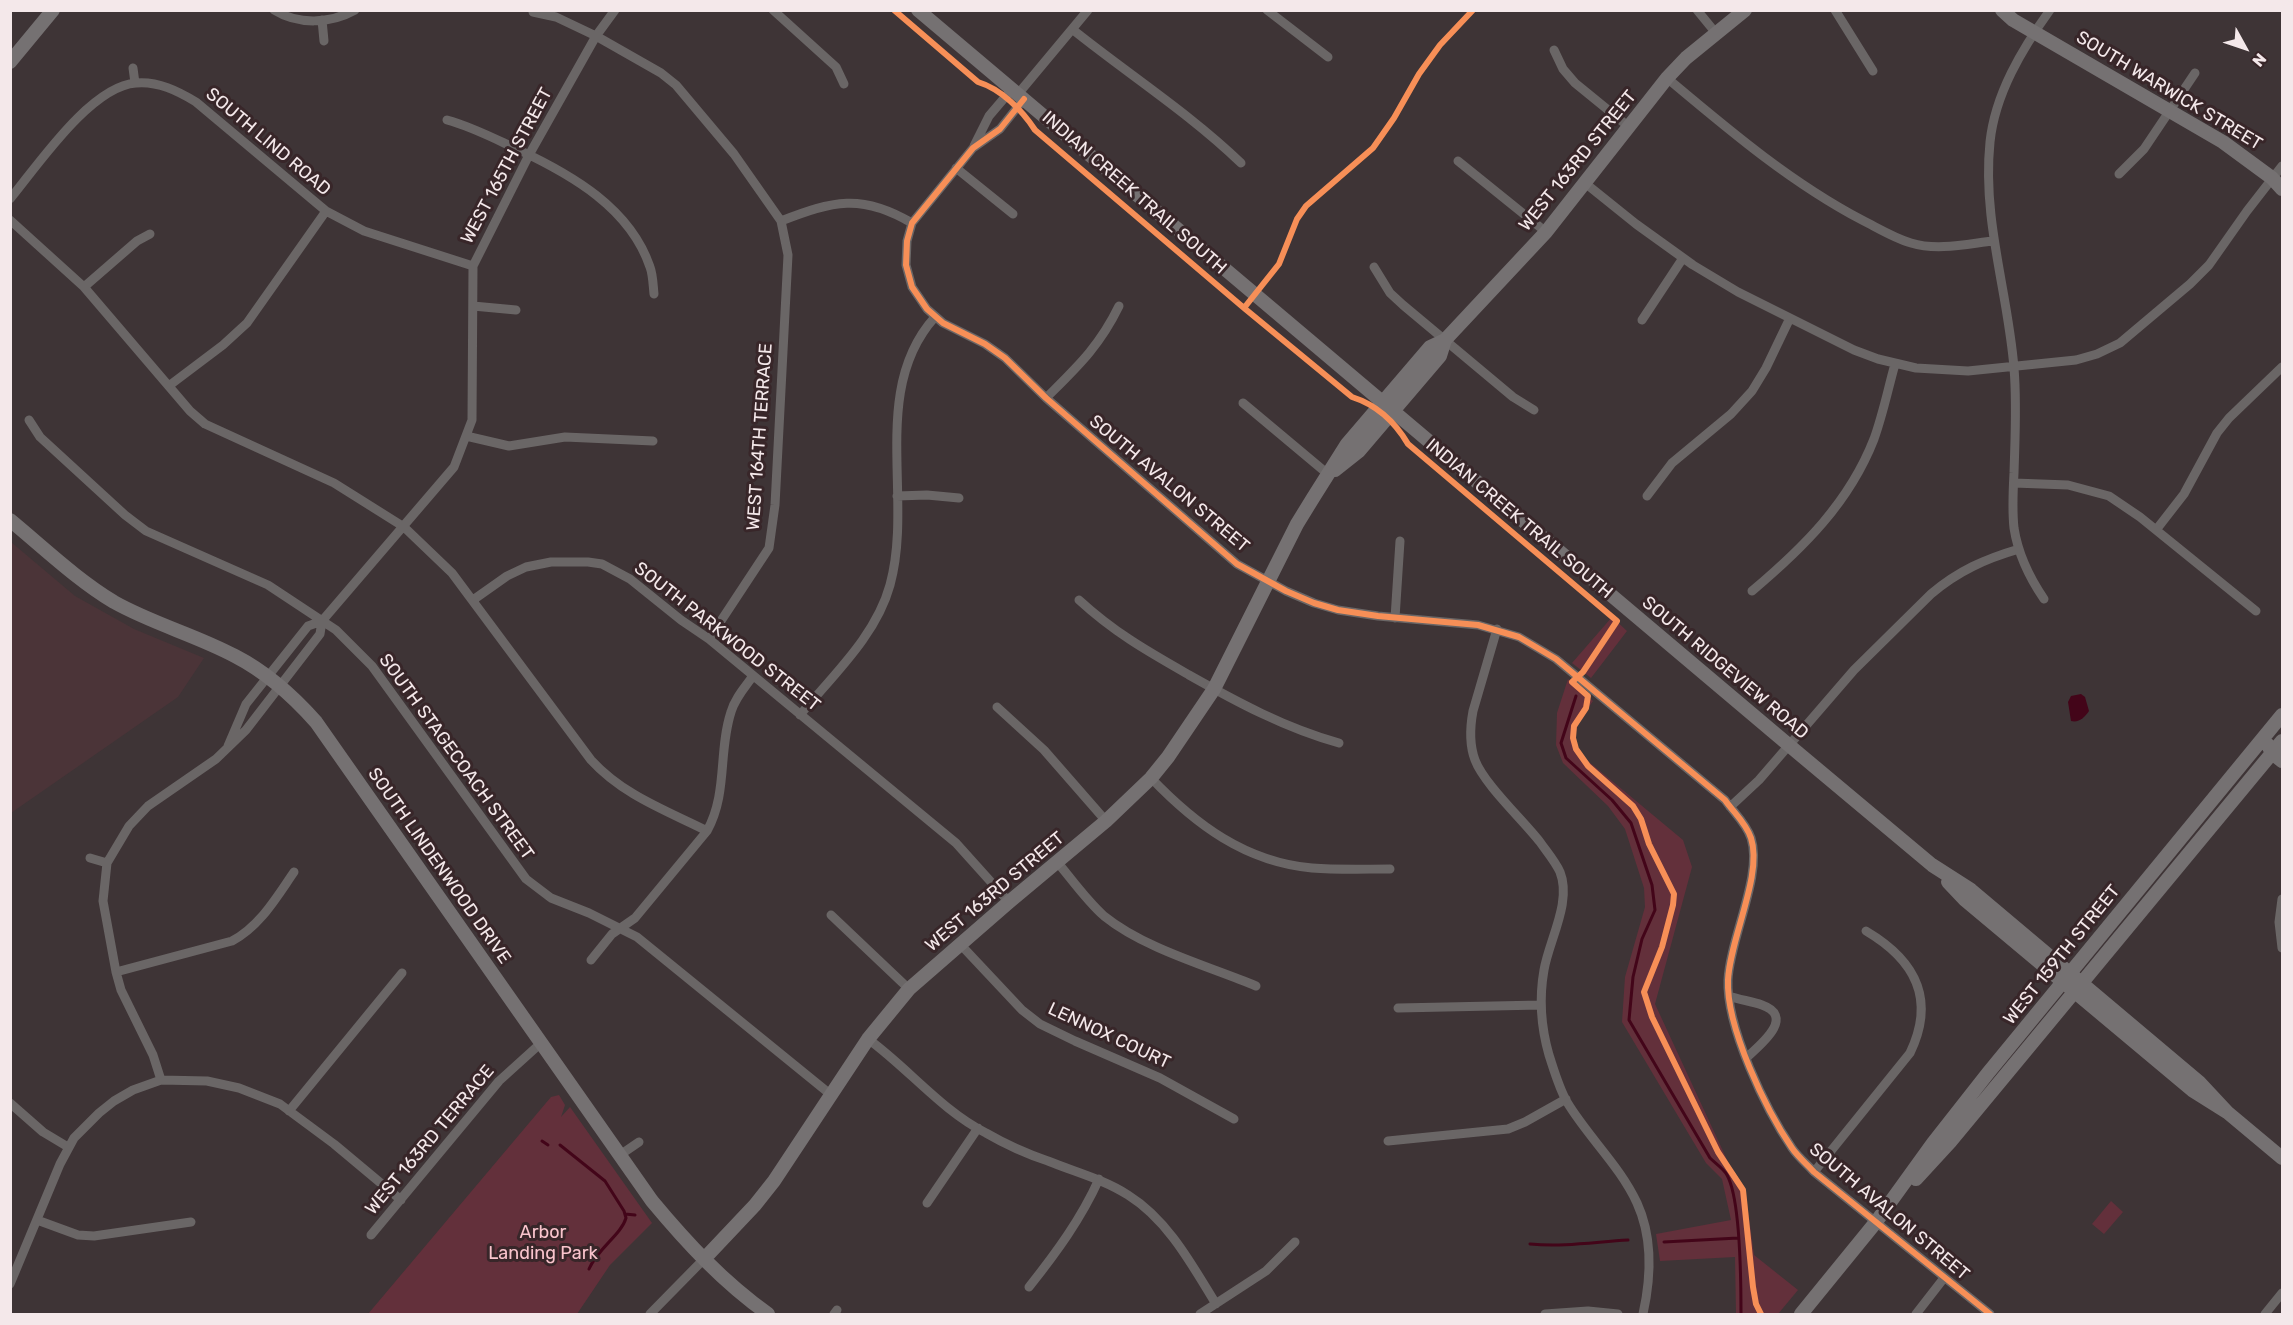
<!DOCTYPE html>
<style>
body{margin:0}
#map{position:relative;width:2293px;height:1325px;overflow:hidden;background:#3e3436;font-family:Rubik,sans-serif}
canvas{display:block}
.frame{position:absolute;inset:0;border:12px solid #f4e8ea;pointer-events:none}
.north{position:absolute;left:2215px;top:18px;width:60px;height:60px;-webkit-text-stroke:4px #382629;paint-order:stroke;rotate:130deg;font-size:16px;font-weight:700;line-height:24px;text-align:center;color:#f4e8ea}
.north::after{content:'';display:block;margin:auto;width:21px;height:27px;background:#f4e8ea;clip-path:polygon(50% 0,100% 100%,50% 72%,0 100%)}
</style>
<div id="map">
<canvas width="2293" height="1325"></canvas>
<div class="frame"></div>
<div class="north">N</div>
</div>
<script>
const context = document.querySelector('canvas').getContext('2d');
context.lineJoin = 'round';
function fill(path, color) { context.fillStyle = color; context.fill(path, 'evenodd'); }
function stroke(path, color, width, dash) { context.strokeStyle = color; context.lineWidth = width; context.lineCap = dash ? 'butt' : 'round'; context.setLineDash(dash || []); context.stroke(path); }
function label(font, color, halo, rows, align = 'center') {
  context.font = font + ' Rubik,sans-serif'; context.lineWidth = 6; context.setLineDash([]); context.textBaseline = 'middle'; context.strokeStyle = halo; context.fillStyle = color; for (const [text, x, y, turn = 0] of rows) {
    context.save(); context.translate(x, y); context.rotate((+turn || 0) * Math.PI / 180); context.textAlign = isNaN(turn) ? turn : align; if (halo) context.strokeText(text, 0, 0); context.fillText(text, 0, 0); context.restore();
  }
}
fill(new Path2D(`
 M11,542L75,596L134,629L204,658L178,697L11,813Z`), '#4b3438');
fill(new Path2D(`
 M1612,617L1627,631L1591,678L1572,663Z
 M1568,679L1593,701C1580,720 1568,732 1582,756L1683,840L1692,867L1655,1004L1729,1164L1745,1188L1754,1255L1798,1290L1778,1314H1736L1735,1257L1660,1261L1656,1234L1731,1220L1722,1179L1706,1163L1622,1022L1625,977L1645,907L1644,888L1625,829L1608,806L1563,763L1556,745L1557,713Z
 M559,1095L565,1105L561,1117L570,1107L652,1223L610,1265L577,1314H368L551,1097Z
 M2111,1201L2123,1212L2104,1234L2092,1224Z`), '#63303b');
fill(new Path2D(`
 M2081,694L2085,697L2089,711C2085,717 2079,723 2071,721L2068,702L2071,696Z`), '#430519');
stroke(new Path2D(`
 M1576,696L1561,743L1566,758L1612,800L1631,823L1652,885L1655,910L1642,939L1633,977L1629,1020L1710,1158C1715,1163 1724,1169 1727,1175C1741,1200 1741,1284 1741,1314
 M542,1141L548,1145
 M560,1145L605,1181L624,1211L626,1218C621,1235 598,1248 589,1269
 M625,1214L635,1215
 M1664,1242L1738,1238
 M1530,1244C1564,1247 1594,1242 1628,1240`), '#430519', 3);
stroke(new Path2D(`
 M274,10C298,25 330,24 355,10
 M773,10L836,67L844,84
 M1267,10L1328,57
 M1697,10L1715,32
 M1835,10L1873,71
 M533,12L556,17L596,36L661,73L676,85L734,154L781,221L788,255L775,505L769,548L709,639
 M322,20L324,41
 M1072,29C1128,74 1189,113 1241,163
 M1554,50L1563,69L1575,83L1629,127
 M133,68L135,83
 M1667,78C1729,130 1790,182 1862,220C1878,228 1894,238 1911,243C1937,251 1967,244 1993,241
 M1018,94L1088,10
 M1024,99L1000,129L973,148L912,223L907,241L906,265L912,287L927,309L943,323L985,344L1005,358L1046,398L1237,564L1286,591L1314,603L1338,610L1378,616L1478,625L1519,637L1556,659L1725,800C1734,813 1746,823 1751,838C1763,875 1730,938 1728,980C1726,1027 1766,1110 1792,1148C1798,1157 1807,1164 1814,1172L1990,1314
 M447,120C473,127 495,139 519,150C572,175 630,208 650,267C653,275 653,285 654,294
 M974,146L989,116L1012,89
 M1458,161L1546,232
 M956,168L1013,214
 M2119,174L2144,149L2195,73
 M1585,183L1636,224L1693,265L1738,292L1854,350L1878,359L1916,368L1968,371L2076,360L2097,354L2120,343L2190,284L2209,265L2247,211L2282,166
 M10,199C38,165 91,86 136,83C158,81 178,91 196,102L326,211L364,231L473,266
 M10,220L84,287L190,411L205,424L334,483L404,527L452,573L591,760C623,795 665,810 707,831
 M781,221C833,201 861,193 912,223
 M1374,267L1390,293L1403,305L1513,397L1534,410
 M84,287L137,241L150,234
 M473,306L516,310
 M1642,320L1683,258
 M170,385L223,345L247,323L326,211
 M1046,398C1077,367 1099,347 1119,306
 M1243,403L1329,475
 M29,420L40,437L125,515L146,531L268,585L336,630L372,666L526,879L551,898L589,913L637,937L830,1094
 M466,436L509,446L565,437L653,441
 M2014,483L2068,485L2109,496L2140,517L2256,611
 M897,496L927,495L959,498
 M1647,496L1672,463L1731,414L1752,391L1766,368L1790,318
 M2156,530L2184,494L2217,433L2229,418L2282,367
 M1752,591C1803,548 1849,503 1874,439C1883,414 1888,389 1895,364
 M2044,599C2029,577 2018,554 2014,528C2012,510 2013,491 2014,473C2015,438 2017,403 2014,368C2008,292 1982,220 1990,142C1995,94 2022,49 2050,10
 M473,600L507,576L526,567L551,562H588L602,564L630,579L681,620L709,639L956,843L1009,902
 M1079,600C1115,633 1147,651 1189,675C1237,702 1285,728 1339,743
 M1395,618L1400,541
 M322,621L454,467L472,420L473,266L529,155L596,36L615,10
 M1497,629L1473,711C1470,727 1469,744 1475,760C1484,784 1523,820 1540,842C1547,852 1555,861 1560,872C1572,902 1549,940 1544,970C1539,998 1541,1027 1549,1055C1554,1070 1559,1088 1567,1102C1588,1137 1620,1166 1637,1203C1653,1238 1651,1278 1643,1314
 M997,707L1044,750L1106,821
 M800,715C833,675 876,636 890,585C914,498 869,390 935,317
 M1151,778C1195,824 1245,862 1312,868C1338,870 1364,869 1390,869
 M1730,807L1759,780L1854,670L1931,594C1958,571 1985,559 2019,549
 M90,858L107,863
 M1058,863C1073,881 1087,901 1104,916C1145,949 1208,966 1256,986
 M2282,899L2279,922L2282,948
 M831,915L909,989
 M960,944L1022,1010L1040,1024L1075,1041L1160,1078L1234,1119
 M591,960L612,934L635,918L707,831C728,793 718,752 731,712C735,698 745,687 753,676
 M116,972L232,941C260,926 276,898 294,872
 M1729,996C1740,1000 1751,1001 1762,1005C1796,1017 1760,1045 1746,1058
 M1398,1008L1541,1005
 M868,1039C908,1068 941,1110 986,1133C1005,1144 1027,1154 1048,1161C1075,1172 1103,1179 1128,1195C1168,1220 1192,1265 1216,1304
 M161,1080L153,1055L121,990L116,972L103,901L107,863L129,826L148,806L216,759L246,730L320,634L322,621L308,626L246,704L228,746
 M10,1103L43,1132L68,1147
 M289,1111L402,973
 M1388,1141L1508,1129L1525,1122L1566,1099
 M620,1155L639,1142
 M1814,1172L1910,1053C1936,999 1915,960 1866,931
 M927,1203L978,1128
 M37,1220L78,1235L94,1236L191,1222
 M371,1235L499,1081L541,1043
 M10,1284L60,1164L74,1138L99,1113L114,1101L133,1090L161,1080L207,1081L239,1088L280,1104L334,1144L401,1200
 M1029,1287C1056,1253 1081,1219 1099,1179
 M650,1314L704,1259
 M834,1314L837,1310
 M1200,1314L1266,1271L1295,1242
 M1545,1314L1588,1311L1618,1314
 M1916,1314L1944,1278
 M2265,1314L2282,1293`), '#6a6666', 9);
stroke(new Path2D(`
 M918,10L1797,752L1932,865L1971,890L2199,1082L2227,1112
 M2002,10L2013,20L2223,142L2272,178L2282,189
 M10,62L53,10
 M1335,470L1359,451L1440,356L1445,340
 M10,520C44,548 76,579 114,602C153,624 196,635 235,656C266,672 293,696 316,722L652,1201C687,1243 723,1282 768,1314
 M2268,745L2272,753L2282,761
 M1948,882L1965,900L2192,1090L2227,1112L2282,1158
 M1916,1179L1950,1142L2282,741
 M704,1259L755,1205L774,1181L868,1039L909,989L1009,902L1106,821L1151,778L1168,757L1214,689L1297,524L1313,498L1347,444L1430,347L1445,340L1546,232L1667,78L1686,58L1745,10
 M1801,1314L1876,1222L1933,1143L1988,1073L2282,715`), '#757172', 14);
stroke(new Path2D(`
 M894,10L978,82C1001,89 1022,110 1035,130L1244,308L1352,397C1377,405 1395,422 1408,444L1617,621L1583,672L1572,682L1588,696L1586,708L1574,726L1573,738L1576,749L1588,766L1633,806L1641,819L1649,844L1674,894L1673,905L1662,947L1644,992L1652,1017L1718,1152L1743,1190L1753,1287L1756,1304L1761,1314
 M1024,99L1000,129L973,148L912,223L907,241L906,265L912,287L927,309L943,323L985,344L1005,358L1046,398L1237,564L1286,591L1314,603L1338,610L1378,616L1478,625L1519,637L1556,659L1725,800C1734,813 1746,823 1751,838C1763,875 1730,938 1728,980C1726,1027 1766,1110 1792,1148C1798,1157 1807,1164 1814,1172L1990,1314
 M1244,308L1279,264L1297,219L1306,206L1373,148L1394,118L1419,74L1440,45L1473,10`), '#f78f57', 6);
label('18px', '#f4e8ea', '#382629', [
 ["SOUTH WARWICK STREET",2169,91,31],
 ["SOUTH LIND ROAD",268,142,40],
 ["WEST 163RD STREET",1578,161,-51],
 ["WEST 165TH STREET",507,166,-62],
 ["INDIAN CREEK TRAIL SOUTH",1134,193,41],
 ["WEST 164TH TERRACE",760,437,-86],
 ["SOUTH AVALON STREET",1169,484,40],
 ["INDIAN CREEK TRAIL SOUTH",1519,519,40],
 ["SOUTH PARKWOOD STREET",727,637,38],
 ["SOUTH RIDGEVIEW ROAD",1725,668,40],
 ["SOUTH STAGECOACH STREET",456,757,54],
 ["SOUTH LINDENWOOD DRIVE",439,866,55],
 ["WEST 163RD STREET",995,892,-40],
 ["WEST 159TH STREET",2062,955,-51],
 ["LENNOX COURT",1109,1036,25],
 ["WEST 163RD TERRACE",430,1140,-50],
 ["SOUTH AVALON STREET",1889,1212,40]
]);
label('18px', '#f9c4cc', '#382629', [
 ["Arbor",543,1233],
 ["Landing Park",543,1254]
]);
</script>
